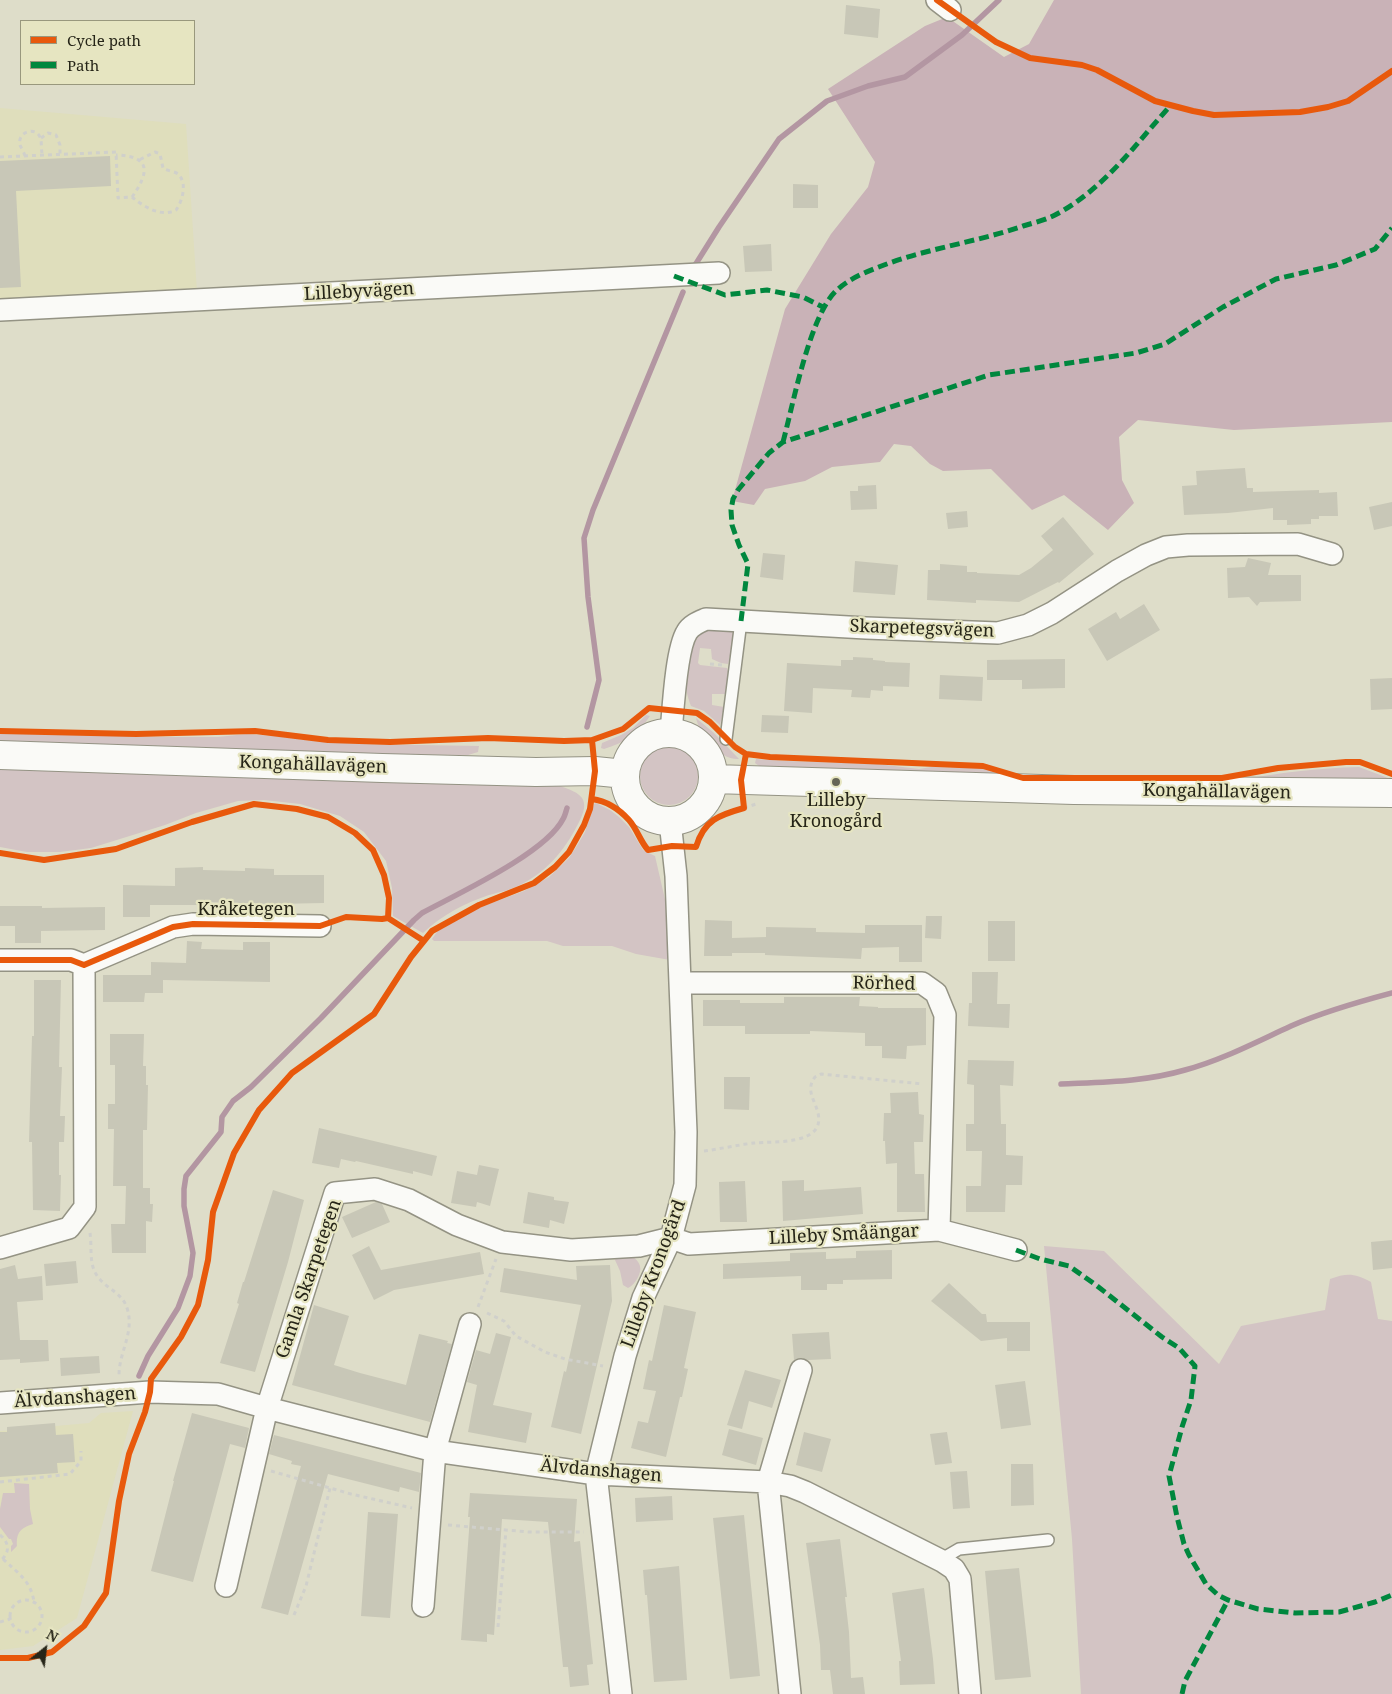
<!DOCTYPE html>
<html>
<head>
<meta charset="utf-8">
<style>
	body { margin:0 }
	#map { position:relative; width:1392px; height:1694px; overflow:hidden; background:#deddc9; font-family:"Noto Serif",serif }
	canvas { display:block }
	.legend { position:absolute; left:20px; top:20px; width:175px; height:65px; box-sizing:border-box; background:#e6e5c1; border:1px solid #99987d; margin:0; padding:6px 9px; list-style:none; font-size:15px; color:#262518 }
	.legend li { display:flex; align-items:center; gap:10px; height:25px }
	.legend b { width:25px; border:1px solid #99987d }
	.north { position:absolute; left:20px; top:1624px; width:50px; height:50px; -webkit-text-stroke:4px #e6e5c1; paint-order:stroke; rotate:29deg; font-size:14px; font-weight:700; line-height:20px; text-align:center; color:#262518 }
	.north::after { content:''; display:block; margin:auto; width:18px; height:22px; background:#262518; clip-path:polygon(50% 0,100% 100%,50% 72%,0 100%) }
</style>
</head>
<body>
<div id="map">
<canvas width="1392" height="1694"></canvas>
<ul class="legend">
<li><b style="height:6px;background:#e8590c"></b>Cycle path</li>
<li><b style="height:6px;background:#00873e"></b>Path</li>
</ul>
<div class="north">N</div>
</div>
<script>
const ctx = document.querySelector('canvas').getContext('2d');
ctx.lineJoin = 'round';
function fillPath(path, color) {
  ctx.fillStyle = color;
  ctx.fill(path, 'evenodd');
}
function trace(path, color, width, dash) {
  ctx.strokeStyle = color;
  ctx.lineWidth = width;
  ctx.lineCap = dash ? 'butt' : 'round';
  ctx.setLineDash(dash || []);
  ctx.stroke(path);
}
function label(font, color, halo, rows, align = 'center') {
  ctx.font = font + ' "Noto Serif",serif';
  ctx.lineWidth = 4.5;
  ctx.setLineDash([]);
  ctx.textBaseline = 'middle';
  ctx.strokeStyle = halo;
  ctx.fillStyle = color;
  for (const [text, x, y, turn = 0] of rows) {
    ctx.save();
    ctx.translate(x, y);
    ctx.rotate((+turn || 0) * Math.PI / 180);
    ctx.textAlign = isNaN(turn) ? turn : align;
    if (halo) ctx.strokeText(text, 0, 0);
    ctx.fillText(text, 0, 0);
    ctx.restore();
  }
}
const built = new Path2D(`
	M 0,108 L 186,124 L 198,307 L 0,321 Z
	M 133,1411 L 77,1618 L 33,1646 L 0,1650 L 0,1431 L 89,1423 L 101,1413 Z`);
const green = new Path2D(`
	M 709,628 L 730,630 L 733,633 L 734,638 L 728,664 L 721,663 L 712,659 L 711,649 L 700,648 L 698,663 L 700,665 L 727,668 L 728,671 L 725,694 L 712,694 L 712,705 L 724,707 L 720,725 L 704,711 L 691,706 C 683,685 680,656 695,637 C 698,633 705,631 709,628 Z
	M 646,715 L 650,716 C 639,733 624,743 604,749 L 601,748 L 602,743 L 621,735 L 633,728 Z
	M 696,718 L 714,733 L 739,759 C 719,760 700,736 696,718 Z
	M 0,733 L 166,737 L 218,737 L 246,734 L 276,736 L 312,741 L 362,744 L 479,746 L 478,752 L 468,755 L 338,754 L 174,746 L 0,744 Z
	M640 776a29 29 0 1 1 58 0a29 29 0 1 1-58 0Z
	M 756,759 L 787,761 L 877,764 L 919,769 L 931,767 L 983,768 L 1007,777 L 799,771 L 759,766 L 755,763 Z
	M 0,766 L 557,785 C 577,792 592,796 580,820 C 567,847 549,870 522,884 C 511,890 500,892 489,895 C 465,903 442,915 423,933 L 393,916 L 392,888 L 386,861 L 364,832 L 340,816 L 300,804 L 264,800 L 238,801 L 196,813 L 165,825 L 91,848 L 60,852 L 27,852 L 0,847 Z
	M 1359,767 L 1388,778 L 1386,783 L 1238,780 C 1279,773 1318,768 1359,767 Z
	M 596,803 L 610,810 L 619,817 L 629,827 L 643,850 L 655,856 L 667,908 L 670,960 L 636,954 L 612,946 L 563,946 L 547,941 L 434,941 L 432,939 L 439,929 L 470,911 L 524,891 L 549,877 L 569,858 L 578,844 L 585,832 L 594,804 Z
	M 1044,1246 L 1104,1251 L 1219,1364 L 1241,1326 L 1325,1310 L 1330,1279 C 1347,1273 1354,1273 1371,1282 L 1378,1319 L 1392,1321 L 1392,1694 L 1081,1694 L 1072,1539 Z
	M 632,1256 C 635,1258 639,1262 640,1266 C 642,1273 635,1285 628,1288 L 623,1285 L 620,1271 L 615,1260 L 616,1258 Z
	M 14,1483 L 29,1484 L 30,1509 L 33,1524 C 21,1528 16,1532 17,1546 L 11,1552 L 11,1546 L 13,1544 L 11,1539 L 9,1539 L 0,1527 L 0,1509 L 3,1493 L 15,1493 Z`);
const forest = new Path2D(`
	M 1054,0 L 1392,0 L 1392,422 L 1234,430 L 1138,420 L 1119,437 L 1122,480 L 1134,503 L 1108,530 L 1064,495 L 1032,510 L 991,469 L 943,471 L 930,464 L 911,446 L 894,444 L 880,462 L 832,467 L 805,481 L 765,489 L 754,505 L 732,501 L 785,309 L 831,234 L 868,187 L 875,162 L 828,89 L 925,26 L 947,17 L 1004,57 L 1029,44 Z`);
const stream = new Path2D(`
	M 692,270 L 719,227 L 779,139 L 827,101 L 868,86 L 905,77 L 962,35 L 999,0
	M 587,727 L 599,680 L 588,597 L 584,538 L 593,510 L 683,292
	M 1061,1084 C 1104,1082 1144,1082 1185,1070 C 1222,1060 1256,1042 1291,1026 C 1323,1012 1358,1002 1392,993
	M 139,1376 L 148,1356 L 178,1308 L 190,1276 L 193,1253 L 184,1206 L 184,1189 L 186,1176 L 221,1132 L 222,1117 L 233,1101 L 251,1087 L 321,1018 L 414,920 L 422,913 C 457,894 546,853 563,819 C 565,816 566,811 567,808`);
const building = new Path2D(`
	M 846,5 L 880,9 L 878,38 L 844,34 Z
	M 110,156 L 111,186 L 16,191 L 21,287 L 0,288 L 0,161 Z
	M 793,184 L 818,185 L 818,208 L 793,208 Z
	M 771,244 L 772,271 L 745,272 L 743,246 Z
	M 1245,468 L 1247,488 L 1253,488 L 1253,492 L 1319,490 L 1319,493 L 1337,492 L 1338,516 L 1319,516 L 1319,519 L 1311,519 L 1311,524 L 1287,525 L 1287,520 L 1273,520 L 1273,508 L 1228,513 L 1184,515 L 1182,486 L 1197,485 L 1196,471 Z
	M 876,485 L 877,509 L 851,510 L 850,491 L 858,491 L 858,486 Z
	M 1392,502 L 1392,526 L 1374,530 L 1369,507 Z
	M 967,511 L 968,527 L 948,529 L 946,513 Z
	M 1063,517 L 1094,554 L 1059,583 L 1058,582 L 1019,602 L 976,600 L 976,603 L 927,600 L 928,570 L 940,570 L 940,564 L 967,566 L 967,572 L 977,572 L 977,573 L 1019,575 L 1031,568 L 1053,550 L 1041,536 Z
	M 763,553 L 785,555 L 783,580 L 760,577 Z
	M 1248,558 L 1271,563 L 1268,575 L 1301,575 L 1301,601 L 1260,602 L 1257,606 L 1249,597 L 1228,598 L 1227,568 L 1245,567 Z
	M 855,561 L 898,565 L 895,595 L 853,592 Z
	M 1144,604 L 1160,630 L 1107,661 L 1088,629 L 1116,612 L 1120,619 Z
	M 853,657 L 873,658 L 873,660 L 885,661 L 885,662 L 910,663 L 909,687 L 883,686 L 883,691 L 871,690 L 870,698 L 851,697 L 852,690 L 813,688 L 812,713 L 784,711 L 787,663 L 841,666 L 841,660 L 853,660 Z
	M 1065,659 L 1065,688 L 1022,689 L 1022,680 L 987,680 L 987,660 Z
	M 940,675 L 983,677 L 982,701 L 939,699 Z
	M 1392,678 L 1392,709 L 1371,710 L 1370,679 Z
	M 762,715 L 789,716 L 788,733 L 761,732 Z
	M 203,867 L 203,870 L 245,871 L 245,868 L 274,869 L 274,875 L 324,875 L 324,903 L 273,904 L 203,902 L 203,905 L 150,905 L 150,917 L 123,917 L 123,885 L 175,886 L 175,868 Z
	M 0,906 L 42,906 L 42,908 L 105,907 L 105,930 L 41,931 L 41,943 L 15,943 L 15,926 L 0,926 Z
	M 926,916 L 942,916 L 941,939 L 925,938 Z
	M 705,920 L 732,921 L 732,938 L 766,937 L 766,927 L 816,928 L 816,932 L 865,933 L 865,925 L 922,925 L 922,962 L 899,962 L 899,947 L 862,948 L 861,959 L 765,955 L 765,953 L 732,953 L 732,956 L 704,956 Z
	M 988,921 L 1015,921 L 1015,961 L 988,961 Z
	M 187,941 L 202,942 L 201,949 L 243,950 L 243,942 L 270,942 L 270,982 L 163,980 L 163,993 L 145,993 L 144,1002 L 103,1002 L 103,975 L 151,975 L 151,962 L 186,963 Z
	M 972,972 L 998,972 L 997,1004 L 1010,1004 L 1009,1028 L 968,1026 L 969,1003 L 972,1003 Z
	M 34,980 L 61,980 L 59,1067 L 62,1067 L 60,1116 L 65,1116 L 64,1142 L 59,1142 L 59,1175 L 61,1175 L 60,1211 L 33,1210 L 32,1142 L 29,1142 L 32,1036 L 34,1036 Z
	M 784,997 L 860,997 L 859,1006 L 878,1007 L 878,1008 L 926,1008 L 926,1045 L 907,1046 L 906,1059 L 882,1058 L 882,1046 L 865,1046 L 865,1033 L 810,1031 L 810,1034 L 745,1034 L 745,1026 L 703,1026 L 703,1000 L 740,1000 L 740,1003 L 784,1003 Z
	M 110,1034 L 144,1034 L 143,1066 L 146,1066 L 146,1085 L 148,1085 L 147,1130 L 143,1130 L 143,1188 L 150,1188 L 150,1204 L 153,1204 L 152,1222 L 146,1221 L 146,1253 L 112,1253 L 111,1224 L 125,1224 L 126,1186 L 113,1186 L 114,1129 L 108,1129 L 108,1104 L 115,1104 L 115,1065 L 110,1065 Z
	M 968,1060 L 1014,1061 L 1013,1086 L 1000,1085 L 1001,1124 L 1006,1124 L 1006,1155 L 1023,1156 L 1022,1185 L 1006,1185 L 1005,1212 L 966,1212 L 966,1186 L 981,1186 L 982,1151 L 966,1151 L 966,1124 L 974,1124 L 974,1085 L 967,1084 Z
	M 724,1077 L 750,1077 L 749,1110 L 724,1109 Z
	M 918,1092 L 919,1114 L 924,1115 L 923,1142 L 914,1142 L 915,1174 L 924,1174 L 925,1212 L 897,1212 L 897,1163 L 886,1164 L 885,1141 L 883,1141 L 884,1113 L 891,1113 L 890,1093 Z
	M 319,1128 L 437,1156 L 432,1176 L 413,1171 L 413,1174 L 356,1161 L 355,1162 L 341,1159 L 339,1168 L 312,1163 Z
	M 479,1165 L 499,1169 L 490,1206 L 477,1202 L 476,1207 L 451,1203 L 457,1171 L 477,1175 Z
	M 804,1180 L 804,1191 L 861,1187 L 863,1214 L 783,1221 L 782,1181 Z
	M 745,1181 L 747,1222 L 720,1222 L 719,1182 Z
	M 273,1190 L 304,1200 L 288,1262 L 255,1372 L 220,1363 L 239,1304 L 237,1303 L 243,1282 L 244,1282 Z
	M 528,1192 L 554,1197 L 554,1200 L 569,1202 L 564,1224 L 550,1220 L 549,1228 L 523,1223 Z
	M 376,1202 L 382,1204 L 390,1222 L 352,1238 L 342,1217 Z
	M 1392,1240 L 1392,1268 L 1373,1270 L 1371,1242 Z
	M 369,1246 L 381,1270 L 480,1252 L 484,1274 L 394,1290 L 374,1300 L 352,1255 Z
	M 892,1250 L 892,1279 L 843,1280 L 843,1284 L 827,1284 L 827,1290 L 801,1290 L 801,1276 L 723,1279 L 723,1264 L 790,1261 L 790,1253 L 826,1252 L 826,1259 L 856,1258 L 856,1251 Z
	M 76,1261 L 78,1283 L 46,1286 L 44,1264 Z
	M 15,1265 L 18,1279 L 42,1276 L 43,1300 L 17,1302 L 20,1340 L 48,1340 L 49,1361 L 20,1363 L 20,1359 L 0,1360 L 0,1269 Z
	M 610,1265 L 612,1301 L 581,1434 L 551,1427 L 564,1371 L 566,1372 L 581,1305 L 500,1292 L 504,1268 L 577,1280 L 576,1266 Z
	M 949,1283 L 982,1314 L 986,1314 L 987,1322 L 1030,1322 L 1030,1351 L 1007,1351 L 1007,1338 L 981,1341 L 931,1301 Z
	M 314,1305 L 349,1316 L 334,1365 L 360,1373 L 406,1385 L 419,1334 L 448,1341 L 447,1343 L 452,1344 L 430,1422 L 292,1385 Z
	M 664,1305 L 696,1312 L 684,1368 L 688,1369 L 682,1397 L 680,1397 L 666,1457 L 631,1448 L 638,1421 L 648,1423 L 656,1391 L 643,1389 L 649,1360 L 652,1361 Z
	M 829,1332 L 831,1359 L 808,1360 L 799,1358 L 794,1360 L 792,1334 Z
	M 496,1333 L 511,1337 L 493,1405 L 532,1413 L 526,1443 L 468,1432 L 477,1385 L 467,1382 L 476,1350 L 490,1354 Z
	M 99,1356 L 100,1373 L 61,1376 L 60,1358 Z
	M 745,1370 L 781,1380 L 772,1408 L 749,1401 L 742,1429 L 727,1425 Z
	M 1025,1381 L 1031,1425 L 1001,1429 L 995,1385 Z
	M 192,1413 L 249,1428 L 245,1448 L 230,1444 L 193,1582 L 151,1571 L 174,1481 L 173,1481 Z
	M 55,1423 L 56,1435 L 73,1434 L 75,1462 L 57,1463 L 58,1473 L 0,1477 L 0,1432 L 7,1432 L 7,1427 Z
	M 729,1429 L 763,1438 L 756,1465 L 722,1455 Z
	M 804,1432 L 831,1439 L 822,1472 L 796,1465 Z
	M 947,1432 L 952,1463 L 935,1465 L 930,1434 Z
	M 274,1435 L 421,1473 L 419,1492 L 400,1487 L 399,1492 L 328,1474 L 288,1615 L 261,1608 L 301,1466 L 291,1464 L 292,1461 L 269,1454 Z
	M 1011,1464 L 1033,1464 L 1034,1505 L 1011,1506 Z
	M 967,1471 L 970,1508 L 953,1509 L 950,1472 Z
	M 470,1493 L 577,1499 L 574,1542 L 580,1541 L 593,1664 L 587,1665 L 589,1685 L 570,1687 L 568,1667 L 563,1667 L 548,1522 L 502,1519 L 494,1635 L 487,1634 L 487,1642 L 461,1640 L 470,1517 L 468,1517 Z
	M 672,1496 L 673,1520 L 636,1522 L 635,1498 Z
	M 368,1512 L 398,1514 L 390,1618 L 361,1616 Z
	M 744,1515 L 760,1676 L 730,1679 L 713,1518 Z
	M 840,1539 L 847,1597 L 845,1597 L 849,1632 L 851,1678 L 863,1677 L 865,1694 L 833,1694 L 830,1670 L 821,1670 L 820,1645 L 806,1543 Z
	M 679,1566 L 687,1680 L 654,1682 L 647,1595 L 645,1595 L 643,1570 Z
	M 1019,1568 L 1031,1677 L 995,1680 L 985,1571 Z
	M 924,1588 L 933,1659 L 935,1684 L 900,1685 L 899,1661 L 901,1661 L 892,1593 Z`);
const path = new Path2D(`
	M 41,138 L 48,133 L 56,135 L 60,145 L 60,154
	M 25,156 C 24,152 21,148 20,145 C 17,132 35,126 40,137 C 42,142 41,148 42,153
	M 0,157 L 116,152 L 118,198 L 132,197 C 149,173 152,156 116,155
	M 132,197 C 143,206 161,218 176,210 C 182,202 188,183 178,174 C 174,171 167,171 163,168 L 160,154 L 155,152 L 139,160
	M 710,664 L 722,665
	M 744,808 L 756,804
	M 704,1151 C 720,1149 737,1145 754,1143 C 772,1141 826,1146 818,1113 C 815,1100 805,1090 815,1077 L 821,1074 L 923,1084
	M 90,1233 C 92,1246 89,1263 96,1274 C 104,1288 122,1292 127,1308 C 135,1332 119,1352 119,1375
	M 478,1307 L 496,1259
	M 487,1313 L 504,1321 L 516,1336 L 545,1352 L 565,1359 L 603,1366
	M 271,1471 L 351,1494 L 412,1508
	M 0,1482 L 70,1474 L 81,1461 L 81,1451
	M 448,1525 L 529,1532 L 584,1532
	M 0,1535 C 10,1543 10,1553 0,1561
	M 3,1559 C 18,1573 31,1581 34,1602
	M10 1616a16 16 0 1 1 32 0a16 16 0 1 1-32 0Z
	M 294,1615 L 306,1586 L 330,1488
	M 0,1622 L 10,1619
	M 498,1627 L 506,1530`);
const lane = new Path2D(`
	M 726,739 L 741,621
	M 942,1561 L 947,1556 L 959,1549 L 1048,1540`);
const street = new Path2D(`
	M 937,0 L 950,10
	M 0,310 L 719,273
	M 671,733 C 673,711 676,649 687,632 C 691,625 699,622 706,619 L 866,628 L 998,633 L 1028,625 L 1052,613 L 1117,571 L 1146,555 L 1166,547 L 1188,545 L 1298,544 L 1332,554
	M 0,960 L 71,960 L 84,965 L 173,927 L 193,924 L 320,926
	M 680,983 L 922,983 L 936,993 L 945,1015 L 939,1230
	M 0,1248 L 69,1228 L 85,1207 L 84,965
	M 0,1403 L 150,1392 L 218,1394 L 267,1408 L 435,1451 L 596,1474 L 768,1482 L 790,1486 L 805,1492 L 942,1561 L 954,1569 L 960,1579 L 970,1694
	M 226,1586 L 267,1408 L 335,1193 L 375,1189 L 409,1200 L 457,1225 L 502,1242 L 571,1250 L 639,1246 L 671,1238 L 689,1244 L 939,1230 L 1016,1250
	M 423,1606 L 435,1451 L 470,1324
	M 621,1694 L 596,1474 L 625,1356 L 643,1298 L 671,1238 L 685,1185 L 686,1132 L 680,983 L 676,876 L 670,821
	M 790,1694 L 768,1482 L 801,1370`);
const secondary = new Path2D(`
	M625 777a44 44 0 1 1 88 0a44 44 0 1 1-88 0Z
	M 0,755 L 382,768 L 536,772 L 595,771 L 625,774
	M 713,779 L 1074,790 L 1392,793`);
const quiet = new Path2D(`
	M 674,276 L 725,295 L 767,290 L 803,297 L 823,307
	M 783,442 C 793,405 810,314 837,290 C 850,278 868,271 884,265 C 929,248 977,242 1023,226 C 1033,223 1045,220 1055,215 C 1103,190 1135,145 1170,106
	M 741,621 L 748,564 L 739,545 L 732,525 L 731,510 L 733,499 L 738,490 L 769,453 L 783,442 L 989,375 L 1136,353 L 1165,344 L 1223,307 L 1276,279 L 1336,265 L 1375,249 L 1392,228
	M 1016,1250 L 1040,1259 L 1069,1266 L 1096,1285 L 1162,1337 L 1179,1348 L 1195,1366 L 1191,1400 L 1182,1427 L 1169,1476 L 1177,1517 L 1184,1544 L 1189,1555 L 1206,1584 L 1218,1595 L 1228,1600 L 1258,1609 L 1295,1613 L 1339,1612 L 1375,1602 L 1392,1595
	M 1182,1694 L 1185,1681 L 1228,1600`);
const cycleway = new Path2D(`
	M 937,0 L 996,42 L 1030,58 L 1082,65 L 1097,70 L 1155,101 L 1193,111 L 1214,115 L 1300,112 L 1328,107 L 1348,101 L 1392,71
	M 0,731 L 136,734 L 255,731 L 328,740 L 390,742 L 488,738 L 564,741 L 592,740 L 623,729 L 649,708 L 697,713 L 710,722 L 735,747 L 746,754 L 770,757 L 983,766 L 1023,778 L 1222,778 L 1278,768 L 1346,762 L 1360,762 L 1392,774
	M 592,799 C 606,801 619,809 629,820 C 637,829 640,841 648,850 L 672,846 L 696,847 C 704,820 719,815 744,808 L 741,780 L 746,754
	M 0,853 L 44,860 L 116,849 L 192,822 L 254,804 L 297,809 L 328,817 L 355,833 L 373,850 L 384,875 L 389,898 L 388,918
	M 0,960 L 71,960 L 84,965 L 173,927 L 193,924 L 320,926 L 346,917 L 382,919 L 388,918 L 424,941
	M 0,1658 L 28,1658 L 52,1652 L 84,1626 L 106,1593 L 119,1501 L 129,1454 L 145,1412 L 150,1392 L 151,1379 L 181,1337 L 198,1305 L 208,1260 L 213,1212 L 234,1153 L 259,1110 L 292,1073 L 374,1014 L 411,957 L 432,931 L 479,905 L 534,883 L 555,867 L 569,852 L 584,825 L 590,809 L 595,771 L 592,740`);
const markers = [
	[836,782,5,"#666556"]
];
const streetNames = [
	["Lillebyvägen",359,292,-3],
	["Skarpetegsvägen",922,629,2],
	["Kongahällavägen",313,765,2],
	["Kongahällavägen",1217,792,1],
	["Kråketegen",246,910],
	["Rörhed",884,984,1],
	["Lilleby Småängar",844,1235,-3],
	["Lilleby Kronogård",654,1274,-70],
	["Gamla Skarpetegen",309,1279,-71],
	["Älvdanshagen",75,1398,-4],
	["Älvdanshagen",601,1471,5]
];
const poiNames = [
	["Lilleby",836,801],
	["Kronogård",836,822]
];
fillPath(built, '#dfdebc');
fillPath(green, '#d3c4c4');
fillPath(forest, '#c9b2b7');
trace(stream, '#b396a2', 5.5);
fillPath(building, '#c8c7b7');
trace(lane, '#949384', 14);
trace(street, '#949384', 24);
trace(secondary, '#949384', 30);
trace(path, '#d0d0cb', 3, [4, 4]);
trace(lane, '#fafaf7', 11);
trace(street, '#fafaf7', 21);
trace(secondary, '#fafaf7', 28);
trace(quiet, '#00873e', 5, [10, 5]);
trace(cycleway, '#e8590c', 6);
for (const [x, y, r, color] of markers) {
  const dot = new Path2D();
  dot.arc(x, y, r, 0, 2 * Math.PI);
  ctx.fillStyle = color;
  ctx.fill(dot);
  trace(dot, '#e6e5c1', 2);
}
label('18px', '#262518', '#e6e5c1', streetNames);
label('18px', '#262518', '#e6e5c1', poiNames);
</script>
</body>
</html>
